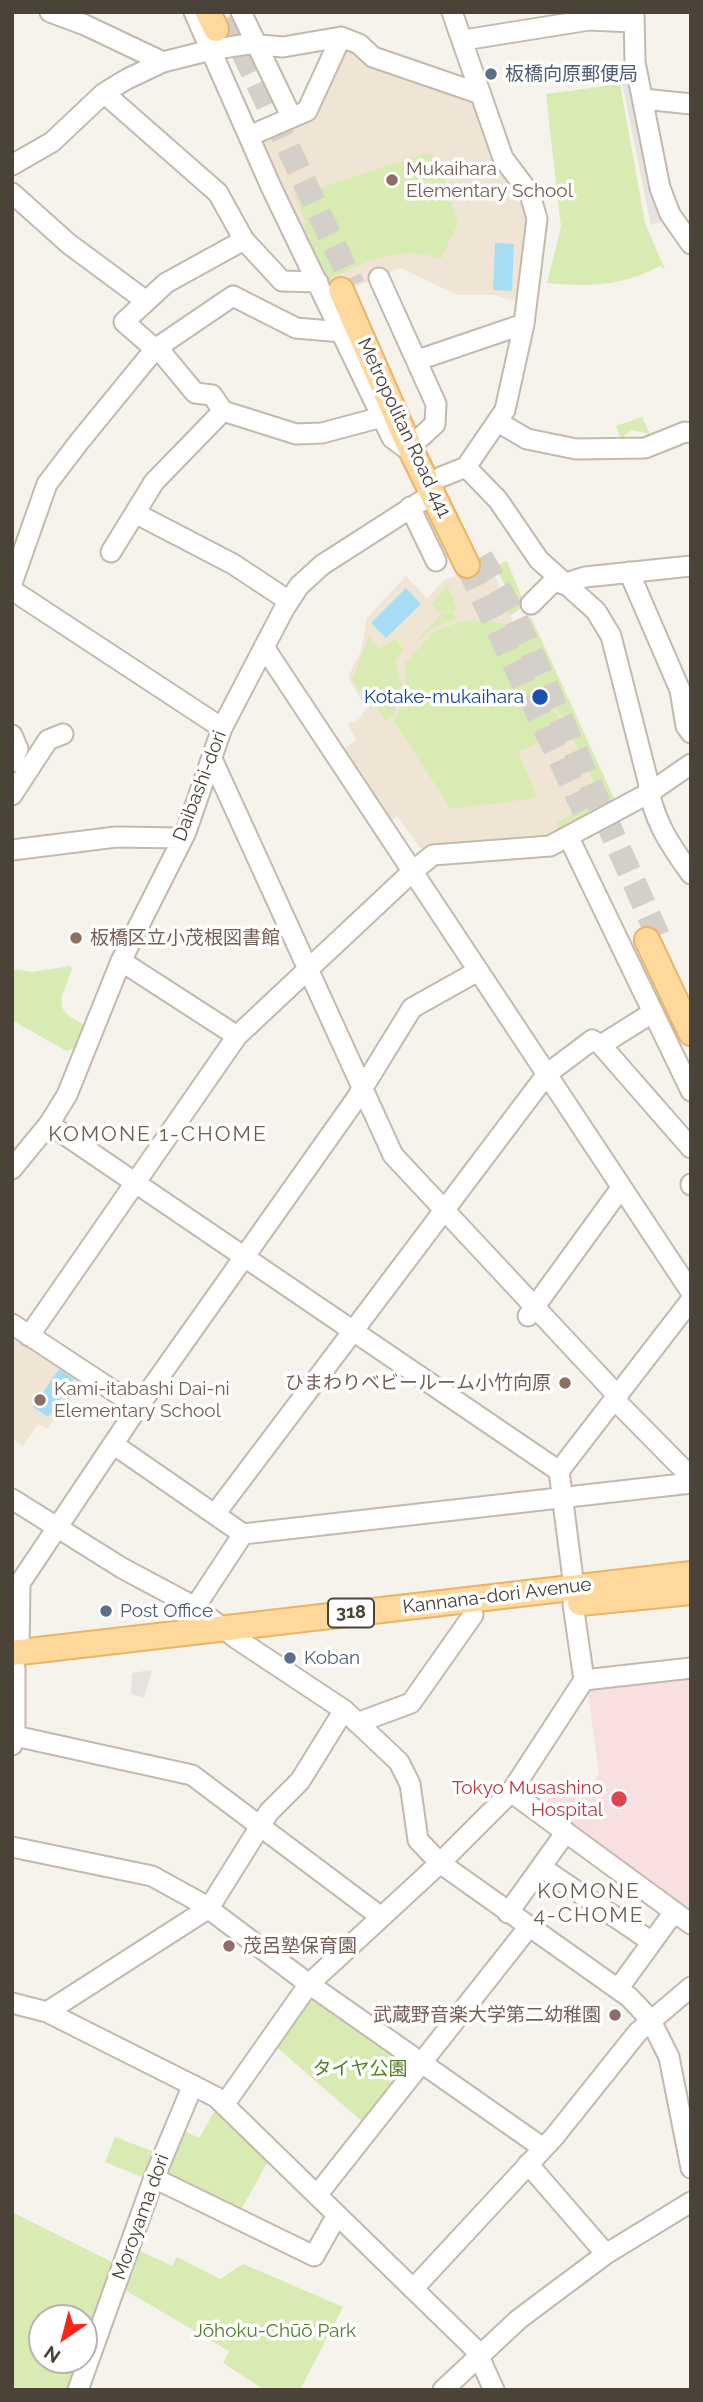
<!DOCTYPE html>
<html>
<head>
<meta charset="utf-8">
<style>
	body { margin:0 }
	#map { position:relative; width:703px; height:2402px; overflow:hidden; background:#f6f2ec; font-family:Raleway,sans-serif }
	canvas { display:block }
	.frame { position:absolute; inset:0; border:14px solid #4b4238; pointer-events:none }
	.north { position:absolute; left:28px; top:2304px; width:70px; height:70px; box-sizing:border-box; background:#fff; border:2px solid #b7b3af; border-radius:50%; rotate:215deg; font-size:19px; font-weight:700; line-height:28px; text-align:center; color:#4b4238 }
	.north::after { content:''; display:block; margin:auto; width:24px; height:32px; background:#ff231a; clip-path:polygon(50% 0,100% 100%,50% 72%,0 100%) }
</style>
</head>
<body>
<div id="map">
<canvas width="703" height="2402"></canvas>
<div class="frame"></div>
<div class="north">N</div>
</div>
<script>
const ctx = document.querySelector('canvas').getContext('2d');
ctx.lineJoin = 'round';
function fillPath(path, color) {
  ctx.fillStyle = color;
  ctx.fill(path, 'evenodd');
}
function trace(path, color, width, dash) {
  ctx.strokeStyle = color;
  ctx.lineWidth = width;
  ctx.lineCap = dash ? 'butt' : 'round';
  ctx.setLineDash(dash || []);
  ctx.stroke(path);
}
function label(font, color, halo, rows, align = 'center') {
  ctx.font = font + ' Raleway,"Noto Sans JP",sans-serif';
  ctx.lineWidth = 7;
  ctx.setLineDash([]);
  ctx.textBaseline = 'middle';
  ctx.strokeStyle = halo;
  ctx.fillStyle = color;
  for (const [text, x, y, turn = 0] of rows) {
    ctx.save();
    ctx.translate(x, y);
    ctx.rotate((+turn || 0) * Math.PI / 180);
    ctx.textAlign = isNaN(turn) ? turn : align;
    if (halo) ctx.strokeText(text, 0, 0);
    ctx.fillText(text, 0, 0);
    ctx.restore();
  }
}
const education = new Path2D(`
	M 346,47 L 478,99 L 501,174 L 516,186 L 530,218 L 522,302 L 494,295 L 457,295 L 401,268 L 330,297 L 259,139 L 308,116 Z
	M 490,562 L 510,616 L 515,625 L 518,623 L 606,810 L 548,842 L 424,853 L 397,816 L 388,823 L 344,749 L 356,740 L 348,724 L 359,719 L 366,708 L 348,677 L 361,651 L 367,618 L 406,576 L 427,599 L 443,581 Z
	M 12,1329 L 85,1378 L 47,1429 L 38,1424 L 23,1446 L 12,1438 Z`);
const medical = new Path2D(`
	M 691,1673 L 691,1915 L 543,1806 L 565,1775 L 587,1790 L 599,1774 L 587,1685 Z`);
const green = new Path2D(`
	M 620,84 L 645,223 L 665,270 L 660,266 C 623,286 588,287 547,283 L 561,227 L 546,94 Z
	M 427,153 L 438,159 L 458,223 L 441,259 C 400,244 364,262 328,280 L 303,225 L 307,223 L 294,196 Z
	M 642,417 L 650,434 L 631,430 L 621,439 L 616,426 Z
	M 507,561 L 525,605 L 510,616 L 504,603 L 511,598 L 495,566 Z
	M 447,585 L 458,610 L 438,612 L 432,604 Z
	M 443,612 L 453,612 L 456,619 L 432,628 L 405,653 Z
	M 531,617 L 618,807 L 560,835 L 556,823 L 601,798 L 562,717 L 544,690 L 564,731 L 518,752 L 537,796 L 529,799 L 451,809 L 394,722 C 405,704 409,685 404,664 L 435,631 L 460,622 L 494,622 L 515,625 Z
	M 369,637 L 380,649 L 395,638 L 404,650 L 395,661 L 403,688 L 396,700 L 395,714 L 386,721 C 377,704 363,694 352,680 Z
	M 70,966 L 72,969 C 61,999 51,1011 86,1025 L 79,1047 L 66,1051 L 12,1020 L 12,969 L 33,972 Z
	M 308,1995 L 408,2059 L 409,2068 L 365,2124 L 273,2044 Z
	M 217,2107 L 270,2158 L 239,2213 L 164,2172 L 182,2130 L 199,2138 Z
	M 115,2137 L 157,2153 L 147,2179 L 105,2162 Z
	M 12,2212 L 116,2264 L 84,2352 L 84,2318 L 42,2318 L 42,2360 L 81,2360 L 71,2390 L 12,2390 Z
	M 136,2249 L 172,2266 L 177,2257 L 220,2279 L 243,2264 L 343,2307 L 300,2390 L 265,2390 L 223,2363 L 229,2351 L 123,2289 Z`);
const parking = new Path2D(`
	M 633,76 L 663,221 L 651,225 L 621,77 Z
	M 152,1670 L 144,1698 L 131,1694 L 132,1673 Z`);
const water = new Path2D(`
	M 495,243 L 514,244 L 512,291 L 493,290 Z
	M 406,588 L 421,604 L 386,638 L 371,623 Z
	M 59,1369 L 74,1379 L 48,1417 L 33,1407 Z`);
const majorTunnel = new Path2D(`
	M 227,18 L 353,285
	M 481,557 L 516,618 L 658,936
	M 467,565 L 584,810`);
const minor = new Path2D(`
	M 50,12 L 85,25 L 163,62 L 211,50 L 248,44 L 283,47 L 341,37 L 359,44 L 373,57 L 481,94
	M 194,12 L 272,189 L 392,438 L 411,452
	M 241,12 L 291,116
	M 634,12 L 635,62 L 660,188 L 670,214 L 691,244
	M 464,40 L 589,20 L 633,22
	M 104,93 L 218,193 L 244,240
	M 644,99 L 691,104
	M 249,136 L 307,111 L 341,37
	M 12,165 L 52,142 L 104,93 L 127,79 L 163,62
	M 12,193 L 69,244 L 146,301
	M 379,278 L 436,404 L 435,424 L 421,437
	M 157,347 L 195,393 L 212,395 L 223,411
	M 155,349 L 124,322 L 166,283 L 244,240 L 282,281 L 318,282
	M 418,360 L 524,324
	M 498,422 L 527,439 L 576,449 L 645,448 L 685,432 L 691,433
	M 466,467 L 498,500 L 539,560 L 596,611 L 611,636 L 648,781 C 651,817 670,845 691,874
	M 441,477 L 466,467 L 505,410 L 524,324 L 537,219 L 530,194 L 503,158 L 452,12
	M 410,507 L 436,561
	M 135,513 L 233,564 L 289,601
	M 111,552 L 154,482 L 223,411 L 296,434 L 322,433 L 382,417
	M 629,572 L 680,690 L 686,726 L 691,733
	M 12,583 L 47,484 L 79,442 L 155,349 L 233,296 L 296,328 L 342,332
	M 563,584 L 585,577 L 691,566
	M 12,590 L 222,728
	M 531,604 L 557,578
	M 264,647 L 691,1292
	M 12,735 L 18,749 L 12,762
	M 212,759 L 393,1155 L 617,1395
	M 12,795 L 48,740 L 63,734
	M 569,838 L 691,1091
	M 12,850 L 116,837 L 182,838
	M 121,961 L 237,1036
	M 601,1045 L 652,1013
	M 49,1124 L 559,1471
	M 12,1169 L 49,1124 L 67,1095 L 121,961 L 186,832 L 222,728 L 284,609 L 299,586 L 322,565 L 434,493
	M 691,1184 L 691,1185
	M 528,1316 L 621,1188
	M 12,1324 L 138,1407 L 20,1583 L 19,1652
	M 29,1336 L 237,1036 L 413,871 L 433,855 L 550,846 L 649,793 L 691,764
	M 614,1399 L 691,1477
	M 138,1407 L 356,1099 L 412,1008 L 478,971
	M 113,1444 L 243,1534
	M 12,1499 L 122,1568 L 195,1607 L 237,1639 L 344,1710 L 399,1762 L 410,1784 L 418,1840 L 440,1863 L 629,1997 L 650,2019 L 669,2057 L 691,2168
	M 215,1514 L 547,1074 L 592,1040 L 601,1045 L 691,1148
	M 574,1587 L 559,1471 L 691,1300
	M 195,1607 L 243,1534 L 691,1483
	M 584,1680 L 691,1668
	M 357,1723 L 411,1703 L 473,1615
	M 15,1736 L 192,1775 L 381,1917
	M 12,1745 L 15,1736 L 15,1668
	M 511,1792 L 691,1924
	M 12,1847 L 152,1876 L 201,1903 L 309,1984 L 543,2148
	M 541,1867 L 652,1942
	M 508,1913 L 566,1832
	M 618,1989 L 674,1912
	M 12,2003 L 47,2012 L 216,2097 L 476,2350 L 494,2390
	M 47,2012 L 209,1908 L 269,1812 L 300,1781 L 344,1710
	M 224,2105 L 309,1984 L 440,1863 L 511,1792 L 584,1680 L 573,1604
	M 528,2164 L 606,2254
	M 154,2178 L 314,2256 L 337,2215
	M 317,2195 L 528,1928
	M 413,2289 L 554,2137 L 638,2032 L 691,1987
	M 78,2390 L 154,2178 L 193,2085
	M 443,2390 L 519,2319 L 606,2254 L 691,2202`);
const major = new Path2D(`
	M 208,12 L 216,29
	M 341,290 L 412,452 L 467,565
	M 647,940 L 691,1033
	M 580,1603 L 691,1592
	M 12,1653 L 691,1574`);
const markers = [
	[491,74,7,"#5c6f8a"],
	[392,180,7,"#8d6e63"],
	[540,697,9,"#1a4fb4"],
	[76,938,7,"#8d6e63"],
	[565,1383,7,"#8d6e63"],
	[40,1400,7,"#8d6e63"],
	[106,1611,7,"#5c6f8a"],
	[290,1658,7,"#5c6f8a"],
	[619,1799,9,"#e0444e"],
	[229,1946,7,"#8d6e63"],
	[615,2015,7,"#8d6e63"]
];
const shields = [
	[351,1613,46]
];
const shieldNames = [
	["318",351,1613]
];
const serviceNames = [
	["板橋向原郵便局",505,74],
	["Post Office",120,1611],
	["Koban",304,1658]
];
const educationNames = [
	["Mukaihara",406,169],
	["Elementary School",406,191],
	["板橋区立小茂根図書館",90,938],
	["ひまわりベビールーム小竹向原",551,1383,"right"],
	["Kami-itabashi Dai-ni",54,1389],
	["Elementary School",54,1411],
	["茂呂塾保育園",243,1946],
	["武蔵野音楽大学第二幼稚園",601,2015,"right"]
];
const streetNames = [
	["Metropolitan Road 441",404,428,65],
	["Daibashi-dori",200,786,-69],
	["Kannana-dori Avenue",497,1596,-7],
	["Moroyama dori",141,2217,-70]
];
const transitNames = [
	["Kotake-mukaihara",524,697]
];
const healthNames = [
	["Tokyo Musashino",603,1788],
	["Hospital",603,1810]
];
const parkNames = [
	["タイヤ公園",360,2069],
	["Jōhoku-Chūō Park",275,2331]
];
const neighbourhoodNames = [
	["KOMONE 1-CHOME",158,1135],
	["KOMONE",589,1892],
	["4-CHOME",589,1916]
];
fillPath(education, '#f0e5d5');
fillPath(medical, '#f7e0df');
fillPath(green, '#d8ebb3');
fillPath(parking, '#e5e2e0');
fillPath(water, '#a7ddf4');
trace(majorTunnel, '#d4cfc8', 24, [24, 12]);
trace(minor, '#c3b9ad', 23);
trace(major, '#eab466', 28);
trace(minor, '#fff', 19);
trace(major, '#ffd89c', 24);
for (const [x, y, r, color] of markers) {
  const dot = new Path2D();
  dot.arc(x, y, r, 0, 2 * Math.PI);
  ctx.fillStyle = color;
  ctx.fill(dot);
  trace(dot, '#fff', 2.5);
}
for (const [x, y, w] of shields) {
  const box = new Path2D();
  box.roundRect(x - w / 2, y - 14.5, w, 29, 5);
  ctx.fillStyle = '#fff';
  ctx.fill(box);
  trace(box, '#4b4238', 2);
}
label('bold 18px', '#4b4238', null, shieldNames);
label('19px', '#4e5e75', '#fff', serviceNames, 'left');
label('19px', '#785e54', '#fff', educationNames, 'left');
label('19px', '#4b4238', '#fff', streetNames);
label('19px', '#164399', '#fff', transitNames, 'right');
label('19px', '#be3a42', '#fff', healthNames, 'right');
label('19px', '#538128', '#fff', parkNames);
ctx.letterSpacing = '2px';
label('21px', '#6f5f4f', '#fff', neighbourhoodNames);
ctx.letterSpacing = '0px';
</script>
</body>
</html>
